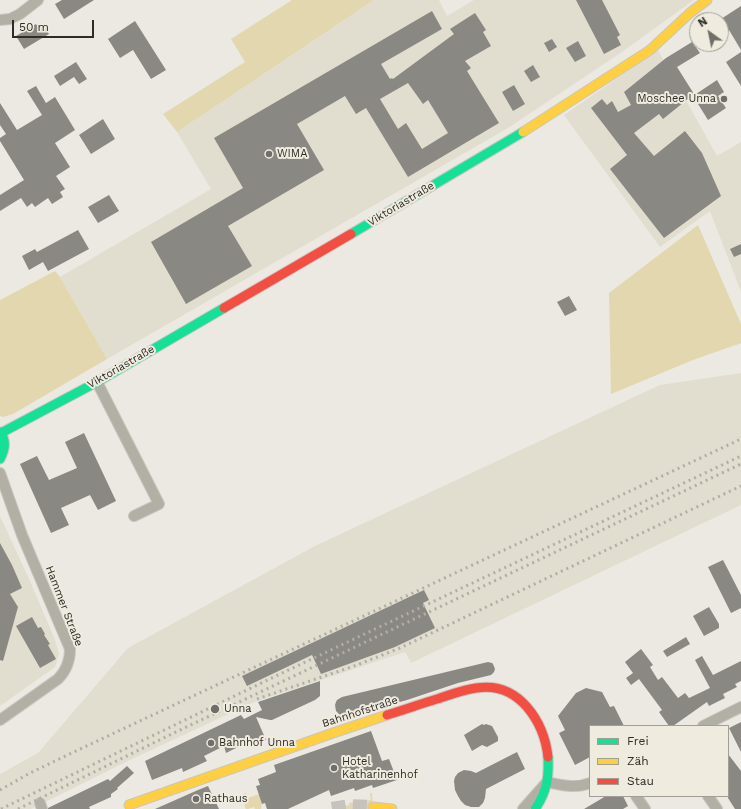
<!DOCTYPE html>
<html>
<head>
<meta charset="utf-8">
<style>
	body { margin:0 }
	#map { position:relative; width:741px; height:809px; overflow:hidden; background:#ece9e2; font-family:"Work Sans",sans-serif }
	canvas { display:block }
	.legend { position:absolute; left:589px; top:725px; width:140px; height:72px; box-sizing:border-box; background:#efebdf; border:1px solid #a19f95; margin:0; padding:5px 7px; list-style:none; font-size:12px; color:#2d2c27 }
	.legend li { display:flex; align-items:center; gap:8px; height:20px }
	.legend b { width:20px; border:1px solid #a19f95 }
	.north { position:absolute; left:689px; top:12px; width:40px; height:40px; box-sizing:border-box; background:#efebdf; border:1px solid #a19f95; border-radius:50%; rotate:327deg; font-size:11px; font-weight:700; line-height:16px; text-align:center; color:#2d2c27 }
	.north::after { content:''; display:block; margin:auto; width:14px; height:18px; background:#706e68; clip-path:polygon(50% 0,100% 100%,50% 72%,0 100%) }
	.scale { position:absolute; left:12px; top:20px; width:82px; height:18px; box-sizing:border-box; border:2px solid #2d2c27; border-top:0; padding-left:5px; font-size:12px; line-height:14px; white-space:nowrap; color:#2d2c27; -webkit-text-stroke:3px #efebdf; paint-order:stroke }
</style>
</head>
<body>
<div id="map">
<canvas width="741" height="809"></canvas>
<ul class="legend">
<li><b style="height:5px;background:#16e098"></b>Frei</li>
<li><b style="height:5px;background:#ffcf43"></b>Zäh</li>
<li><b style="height:5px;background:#f24e42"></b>Stau</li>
</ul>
<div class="north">N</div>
<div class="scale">50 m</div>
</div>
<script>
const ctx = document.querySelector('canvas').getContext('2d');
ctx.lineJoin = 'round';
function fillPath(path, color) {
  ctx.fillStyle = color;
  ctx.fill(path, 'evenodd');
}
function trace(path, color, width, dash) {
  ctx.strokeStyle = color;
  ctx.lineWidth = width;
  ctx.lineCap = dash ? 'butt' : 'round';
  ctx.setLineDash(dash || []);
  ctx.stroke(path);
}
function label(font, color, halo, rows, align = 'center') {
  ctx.font = font + ' "Work Sans",sans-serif';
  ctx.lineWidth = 4;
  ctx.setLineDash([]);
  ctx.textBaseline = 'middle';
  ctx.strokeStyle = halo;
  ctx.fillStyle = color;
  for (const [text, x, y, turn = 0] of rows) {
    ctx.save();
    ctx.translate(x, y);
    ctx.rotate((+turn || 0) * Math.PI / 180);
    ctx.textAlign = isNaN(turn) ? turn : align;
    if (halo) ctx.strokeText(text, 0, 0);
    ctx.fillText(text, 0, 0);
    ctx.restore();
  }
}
const built = new Path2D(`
	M 374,0 L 439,0 L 447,16 L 474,0 L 694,0 L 622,52 L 508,128 L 107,359 L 60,277 L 211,189 L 177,132 Z
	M 658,50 L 717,156 L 741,142 L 741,292 L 710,211 L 660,247 L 564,115 Z
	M 741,373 L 741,505 L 411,663 L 405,652 L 252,703 L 132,759 L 31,809 L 0,809 L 0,774 L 38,753 L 128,648 L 315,546 L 660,385 Z
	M 0,516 L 30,581 L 55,640 L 59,654 L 55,667 L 0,706 Z`);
const green = new Path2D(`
	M 292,0 L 374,0 L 177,132 L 163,114 L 245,62 L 231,39 Z
	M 698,225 L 741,324 L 741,343 L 693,360 L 611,394 L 609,293 Z
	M 55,271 L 60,277 L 107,359 L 13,414 L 3,417 L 0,416 L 0,300 Z
	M 246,793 L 248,798 L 259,794 L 262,804 L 261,809 L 255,809 L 254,807 L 248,809 L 246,809 L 245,807 L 243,794 Z
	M 370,793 L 372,793 L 373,809 L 342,809 L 341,806 L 349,805 L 349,803 L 371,800 Z`);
const building = new Path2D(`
	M 62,0 L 94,0 L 64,19 L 55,4 Z
	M 576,0 L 602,0 L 620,35 L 617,37 L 621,45 L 604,54 Z
	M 741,6 L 741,50 L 729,30 L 721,35 L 721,19 Z
	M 432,11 L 442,29 L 381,64 L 390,79 L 392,78 L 393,79 L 454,34 L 450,29 L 475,13 L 486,30 L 483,32 L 491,46 L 465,61 L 471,68 L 467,71 L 499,123 L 408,177 L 366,108 L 356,114 L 345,96 L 297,124 L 324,170 L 228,226 L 252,266 L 186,304 L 151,242 L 243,188 L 214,138 ZM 408,83 L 423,104 L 428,100 L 448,133 L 422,149 L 406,123 L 398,129 L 380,99 Z
	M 135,21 L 166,70 L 151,79 L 133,50 L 120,58 L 108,39 Z
	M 36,24 L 38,27 L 43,24 L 49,34 L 24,49 L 16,36 Z
	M 552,39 L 557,47 L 549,52 L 544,43 Z
	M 578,41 L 586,56 L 575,62 L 566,48 Z
	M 692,42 L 700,53 L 677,67 L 694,94 L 663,119 L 659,114 L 634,133 L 654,156 L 685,131 L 702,153 L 721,196 L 664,238 L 610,169 L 627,155 L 591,108 L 602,99 L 607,105 L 612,101 L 618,112 L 631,105 L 624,92 L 666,58 Z
	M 741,52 L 741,86 L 726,62 Z
	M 76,62 L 87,79 L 79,84 L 74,77 L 60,86 L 54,76 Z
	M 533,65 L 540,77 L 531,82 L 524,71 Z
	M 717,80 L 724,92 L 718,96 L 726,108 L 708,120 L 693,96 Z
	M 514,85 L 525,104 L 513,111 L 502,92 Z
	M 36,86 L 46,103 L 55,97 L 75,130 L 55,143 L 70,167 L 56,176 L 65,189 L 60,192 L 63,197 L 52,204 L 48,198 L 35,207 L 32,203 L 27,207 L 21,198 L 0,211 L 0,195 L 24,180 L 0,141 L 0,138 L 6,134 L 0,125 L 0,103 L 17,130 L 42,115 L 27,91 Z
	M 103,119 L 115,139 L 91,154 L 79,135 Z
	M 109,195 L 119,211 L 98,223 L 88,207 Z
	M 78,230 L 89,249 L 48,271 L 43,262 L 29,270 L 22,256 L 35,249 L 37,252 Z
	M 741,244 L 741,254 L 734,257 L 730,249 Z
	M 569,296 L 577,310 L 565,316 L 557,302 Z
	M 84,433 L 116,501 L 98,510 L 90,495 L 61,508 L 69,525 L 51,533 L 20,464 L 37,456 L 49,480 L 77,468 L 65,442 Z
	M 0,543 L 12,565 L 22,588 L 10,594 L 18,607 L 3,661 L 0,660 Z
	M 723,560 L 741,595 L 741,608 L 731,613 L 708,567 Z
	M 424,590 L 429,600 L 423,603 L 435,628 L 395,647 L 321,674 L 312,655 L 247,686 L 242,676 Z
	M 709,607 L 719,624 L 719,628 L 704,636 L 693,616 Z
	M 32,617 L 38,628 L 41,627 L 45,634 L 44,635 L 50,644 L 48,645 L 56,659 L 40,668 L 16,626 Z
	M 686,637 L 690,644 L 667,657 L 663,651 Z
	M 641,649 L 653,665 L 650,667 L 658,680 L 662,677 L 678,698 L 685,693 L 689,698 L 710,688 L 695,660 L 702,656 L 713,675 L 741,661 L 741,681 L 735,684 L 737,687 L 723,694 L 725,698 L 709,706 L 707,702 L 673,726 L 669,726 L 659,712 L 662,710 L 639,679 L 631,685 L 626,678 L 633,673 L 625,662 Z
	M 488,662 L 492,663 L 493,664 L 495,669 L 494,672 L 491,675 L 458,683 L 407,700 L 347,717 L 342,717 L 336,711 L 335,705 L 336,702 L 337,700 L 342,697 Z
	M 320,681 L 320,696 L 315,700 L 272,720 L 270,720 L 256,717 L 266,740 L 255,746 L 252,740 L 226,753 L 224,746 L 204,756 L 207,761 L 183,772 L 182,768 L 152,780 L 145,761 L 241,715 L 244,719 L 262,710 L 258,702 Z
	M 586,688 L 602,692 L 610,707 L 614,706 L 624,726 L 590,726 L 590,757 L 575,765 L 559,733 L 565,730 L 558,716 L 576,693 Z
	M 741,722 L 741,752 L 729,728 Z
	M 482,724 L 484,725 L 486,724 L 492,726 L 498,737 L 498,741 L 487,747 L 482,745 L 472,751 L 464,735 Z
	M 371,731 L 382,761 L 389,759 L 397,780 L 373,788 L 372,785 L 355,791 L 354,788 L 331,796 L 329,790 L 288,809 L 267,809 L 265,803 L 262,804 L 256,786 L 260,785 L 258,779 L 276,772 L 274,765 Z
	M 517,752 L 525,769 L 486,789 L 485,798 L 483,803 L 479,807 L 471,807 L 465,805 L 461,801 L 458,796 L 455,790 L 454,781 L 455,777 L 458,773 L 464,770 L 471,771 L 476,773 Z
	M 728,754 L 741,771 L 741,809 L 735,809 L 728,798 Z
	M 127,766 L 134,773 L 117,788 L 118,789 L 111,794 L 111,797 L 89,807 L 90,809 L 48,809 L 48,808 L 108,779 L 110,781 Z
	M 208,786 L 219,809 L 155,809 L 198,790 Z
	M 606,796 L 623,796 L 628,806 L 623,809 L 584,809 Z`);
const secondaryTunnel = new Path2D(`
	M 332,809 L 350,806 L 373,807`);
const street = new Path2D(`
	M 0,20 L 10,19 L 20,14 L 38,0
	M 97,382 L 159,504 L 134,516
	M 0,473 L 22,535 L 70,649 C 70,661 67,670 58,679 L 0,720
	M 703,726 L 741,707
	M 636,796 L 645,809
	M 708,796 L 717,809
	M 40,803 L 42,809
	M 523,809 L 547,782 C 562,785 575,789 590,783`);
const fast = new Path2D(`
	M 351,234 L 523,132
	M 0,432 C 7,441 5,450 0,459
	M 1,433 L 97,382 L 224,308
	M 535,809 C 547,792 549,777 548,757`);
const slow = new Path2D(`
	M 523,132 L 650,50 L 691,12 L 707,0
	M 129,805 L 333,733 L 387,715
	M 373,807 L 392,809`);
const jam = new Path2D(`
	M 224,308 L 351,234
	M 387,715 C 404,710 420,704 437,699 C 470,688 500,676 527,707 C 539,721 546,739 548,757`);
const rail = new Path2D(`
	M 257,699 L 357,665 L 400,648 L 741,486
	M 0,790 L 30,773 L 78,750 L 741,439
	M 1,809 L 280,674 L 741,456
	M 18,809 L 178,731 L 741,464`);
const markers = [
	[724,99,4,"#706e68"],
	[269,154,4,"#706e68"],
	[215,709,5,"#706e68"],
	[211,743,4,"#706e68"],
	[334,768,4,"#706e68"],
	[196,799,4,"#706e68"]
];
const poiNames = [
	["Moschee Unna",716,99,"right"],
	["WIMA",277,154],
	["Unna",224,709],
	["Bahnhof Unna",219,743],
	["Hotel",342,762],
	["Katharinenhof",342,775],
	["Rathaus",204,799]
];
const streetNames = [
	["Viktoriastraße",401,204,-31],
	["Viktoriastraße",121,367,-30],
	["Hammer Straße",64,606,69],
	["Bahnhofstraße",360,712,-18]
];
fillPath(built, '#e1ddcf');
fillPath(green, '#e3d7b0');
fillPath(building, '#8a8883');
trace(secondaryTunnel, '#c6c3bd', 14, [14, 7]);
trace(street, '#c9c6c1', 12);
trace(fast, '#c9c6c1', 11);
trace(slow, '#c9c6c1', 11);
trace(jam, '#c9c6c1', 11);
trace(street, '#b2afa5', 10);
trace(fast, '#16e098', 9);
trace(slow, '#ffcf43', 9);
trace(jam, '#f24e42', 9);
trace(rail, '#b0aea6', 3, [2, 4]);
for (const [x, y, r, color] of markers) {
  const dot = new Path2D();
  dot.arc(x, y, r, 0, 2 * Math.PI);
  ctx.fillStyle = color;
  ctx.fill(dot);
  trace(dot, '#efebdf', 1.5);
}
label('11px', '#2d2c27', '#efebdf', poiNames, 'left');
label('11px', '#2d2c27', '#efebdf', streetNames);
</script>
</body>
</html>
